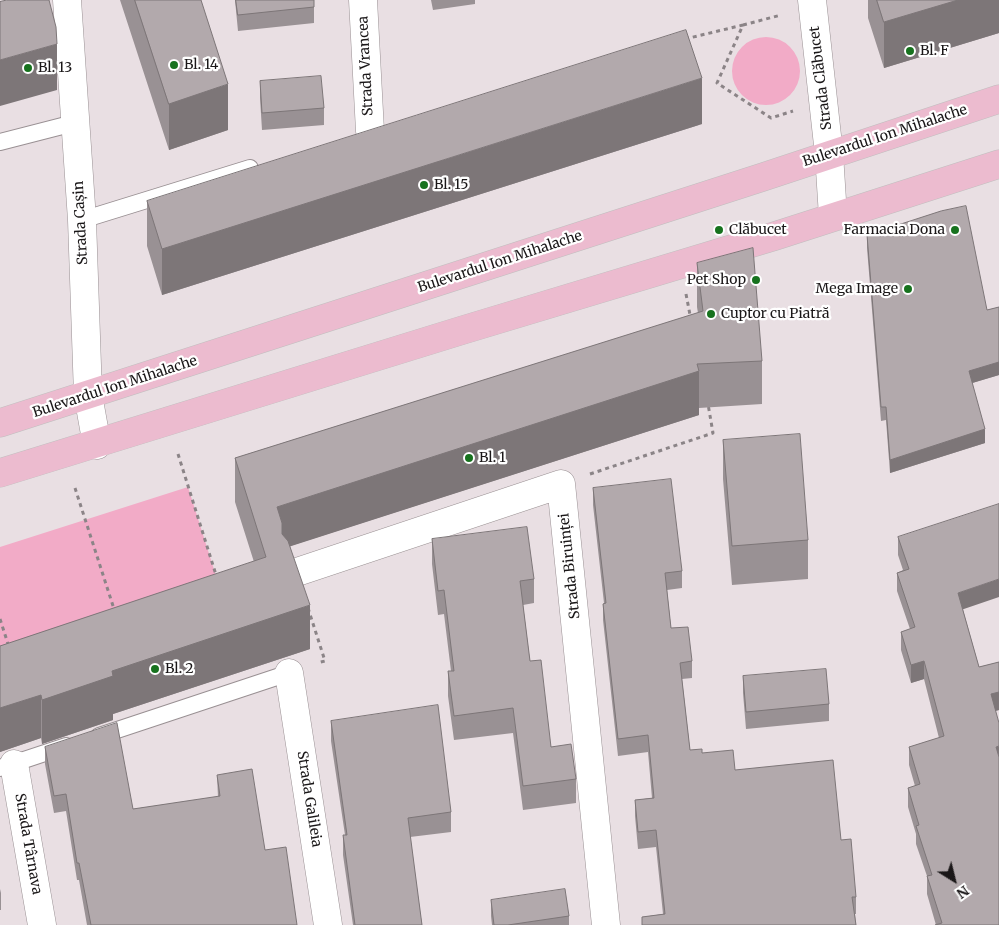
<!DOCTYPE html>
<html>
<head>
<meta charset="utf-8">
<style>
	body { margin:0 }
	#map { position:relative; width:999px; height:925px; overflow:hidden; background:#e9dfe3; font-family:Merriweather,serif }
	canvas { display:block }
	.north { position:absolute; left:929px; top:855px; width:50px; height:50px; -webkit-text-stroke:4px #fff; paint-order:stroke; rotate:144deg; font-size:14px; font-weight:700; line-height:20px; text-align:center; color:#1a1718 }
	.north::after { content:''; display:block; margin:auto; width:18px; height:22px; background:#1a1718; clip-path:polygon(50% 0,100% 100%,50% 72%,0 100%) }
</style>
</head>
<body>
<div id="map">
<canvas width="999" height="925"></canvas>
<div class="north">N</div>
</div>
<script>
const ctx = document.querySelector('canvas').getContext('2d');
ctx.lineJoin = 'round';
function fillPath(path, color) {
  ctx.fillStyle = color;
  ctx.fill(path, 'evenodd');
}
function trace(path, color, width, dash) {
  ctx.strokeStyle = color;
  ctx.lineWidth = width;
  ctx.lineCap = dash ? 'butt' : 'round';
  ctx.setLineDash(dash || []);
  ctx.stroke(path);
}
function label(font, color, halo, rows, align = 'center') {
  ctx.font = font + ' Merriweather,serif';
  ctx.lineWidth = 4.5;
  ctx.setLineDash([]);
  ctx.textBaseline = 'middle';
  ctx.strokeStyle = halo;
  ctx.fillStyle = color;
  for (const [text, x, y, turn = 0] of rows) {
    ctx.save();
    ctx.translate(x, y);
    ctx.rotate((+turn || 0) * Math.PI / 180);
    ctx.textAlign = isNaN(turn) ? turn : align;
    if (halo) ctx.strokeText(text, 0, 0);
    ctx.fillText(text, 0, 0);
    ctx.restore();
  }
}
const green = new Path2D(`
	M732 71a34 34 0 1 1 68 0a34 34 0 1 1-68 0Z
	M 188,487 L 223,598 L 0,672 L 0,547 Z`);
const path = new Path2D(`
	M 743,25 L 781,15
	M 685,39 L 743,25 L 717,83 L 771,118 L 793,111
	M 686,294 L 691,320
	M 178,454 L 217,578
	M 590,474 L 713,433 L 708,404
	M 75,488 L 115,612
	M 308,608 L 325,661 L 317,663
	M 0,619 L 9,647`);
const service = new Path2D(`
	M 0,142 L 74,123
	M 82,220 L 250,168
	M 99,736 L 289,673
	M 0,768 L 66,746`);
const minor = new Path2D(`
	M 67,0 L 82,220 L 88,395 L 97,445
	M 363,0 L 370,131
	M 297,572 L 561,484 L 606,925
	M 289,673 L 328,925
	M 14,764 L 42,925`);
const tertiary = new Path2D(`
	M 812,0 L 829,154 L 833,216`);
const primary = new Path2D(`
	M 0,423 L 763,177 L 999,99
	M 0,473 L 463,330 L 775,236 L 999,164`);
const wall = new Path2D(`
	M 120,0 L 201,0 L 228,130 L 169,150 Z
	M 235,0 L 314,0 L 314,23 L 238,31 Z
	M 431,0 L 475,0 L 475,4 L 433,10 Z
	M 868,0 L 999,0 L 999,33 L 884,68 L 868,18 Z
	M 260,81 L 324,108 L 324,125 L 262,130 L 260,98 Z
	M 702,124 L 162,295 L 147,246 L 147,201 Z
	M 867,235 L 987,310 L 999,307 L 999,375 L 972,383 L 985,443 L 890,473 L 886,420 L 881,421 L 867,248 Z
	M 697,263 L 762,361 L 762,404 L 699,408 L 699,415 L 290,546 L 310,649 L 113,714 L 113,720 L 42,744 L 41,738 L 0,752 L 0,646 L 254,562 L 235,502 L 235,458 L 698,313 L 697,307 Z
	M 723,440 L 808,540 L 808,579 L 732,585 L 723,479 Z
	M 593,488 L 682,571 L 682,588 L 667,590 L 671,628 L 692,661 L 692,678 L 682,679 L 690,750 L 702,753 L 735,770 L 841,840 L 856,897 L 856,914 L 855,914 L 856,925 L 642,925 L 642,917 L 663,914 L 656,847 L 638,849 L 635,816 L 635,800 L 652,798 L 648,752 L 618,756 L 603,620 L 603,604 L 604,603 L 593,505 Z
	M 898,537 L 963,610 L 979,667 L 999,662 L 999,710 L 995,711 L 999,925 L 936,925 L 927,894 L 927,876 L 916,844 L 916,834 L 908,807 L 908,788 L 915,786 L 909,765 L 909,747 L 939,738 L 924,679 L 911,683 L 901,650 L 901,632 L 910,629 L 897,591 L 897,573 L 903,570 L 898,555 Z
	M 432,539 L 534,579 L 534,603 L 523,605 L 530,661 L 551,747 L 576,779 L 576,803 L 523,810 L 513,733 L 454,740 L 448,696 L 448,671 L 451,671 L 444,614 L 438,615 L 432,564 Z
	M 743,676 L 829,704 L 829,721 L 746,729 L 743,693 Z
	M 331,721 L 451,812 L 451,832 L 410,837 L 422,925 L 353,925 L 343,855 L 343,835 L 345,835 L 331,741 Z
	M 45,747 L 133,809 L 218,797 L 217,775 L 265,850 L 297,925 L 87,925 L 79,880 L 77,880 L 66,811 L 54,813 L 45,764 Z
	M 0,889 L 1,893 L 1,910 L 0,910 Z
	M 491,900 L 569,916 L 569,925 L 492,925 L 491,916 Z`);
const shadedWall = new Path2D(`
	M 958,0 L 999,0 L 999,33 L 884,68 L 884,22 Z
	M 57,44 L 57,90 L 0,106 L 0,60 Z
	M 702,78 L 702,124 L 162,295 L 162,249 Z
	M 228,84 L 228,130 L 169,150 L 169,104 Z
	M 999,362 L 999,375 L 969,384 L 969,371 Z
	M 699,371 L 699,415 L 282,549 L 277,507 Z
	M 985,429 L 985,443 L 890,473 L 890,460 Z
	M 999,579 L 999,597 L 958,611 L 958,593 Z
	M 310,605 L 310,649 L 113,714 L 113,720 L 42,744 L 42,700 L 112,671 Z
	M 924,661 L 924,679 L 911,683 L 911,665 Z
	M 999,692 L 999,710 L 991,712 L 991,694 Z
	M 41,695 L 41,738 L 0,752 L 0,708 Z
	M 999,746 L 999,764 L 996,747 Z`);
const building = new Path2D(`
	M 7,0 L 49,0 L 56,27 L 57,44 L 0,60 L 0,2 Z
	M 135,0 L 201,0 L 228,84 L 169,104 Z
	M 236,0 L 314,0 L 314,7 L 238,15 Z
	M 877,0 L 958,0 L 884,22 Z
	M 686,30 L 702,78 L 162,249 L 147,201 Z
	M 321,76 L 324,108 L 262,113 L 260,81 Z
	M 966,206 L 987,310 L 999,307 L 999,362 L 969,371 L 985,429 L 890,460 L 886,407 L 881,407 L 867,235 L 941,211 Z
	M 753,248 L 762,361 L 697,364 L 699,371 L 277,507 L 282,523 L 282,534 L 288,541 L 310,605 L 112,671 L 113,676 L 42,700 L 41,695 L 0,708 L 0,646 L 266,557 L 235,458 L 703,311 L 697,263 Z
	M 800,434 L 808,540 L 732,546 L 723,440 Z
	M 671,479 L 682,571 L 665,573 L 671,628 L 688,627 L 692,661 L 680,663 L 690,750 L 702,749 L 702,753 L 733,750 L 735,770 L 833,760 L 841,840 L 851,839 L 856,897 L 852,897 L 856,925 L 642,925 L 642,917 L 665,914 L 656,830 L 638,832 L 635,800 L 654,798 L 648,735 L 618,739 L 603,604 L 606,603 L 593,488 Z
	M 999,504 L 999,579 L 958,593 L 979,667 L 999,662 L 999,692 L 991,694 L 999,723 L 999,746 L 996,747 L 999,757 L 999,925 L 935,925 L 942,923 L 927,876 L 932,875 L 916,826 L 919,825 L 908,788 L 920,784 L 909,747 L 944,736 L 924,661 L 911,665 L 901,632 L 915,627 L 897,573 L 909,569 L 898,537 Z
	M 527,527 L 534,579 L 520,581 L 530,661 L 541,660 L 551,747 L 571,744 L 576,779 L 523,786 L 513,708 L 454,716 L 448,671 L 454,671 L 444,590 L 438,591 L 432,539 Z
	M 826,669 L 829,704 L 746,712 L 743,676 Z
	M 438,705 L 451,812 L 408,818 L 422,925 L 355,925 L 343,835 L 347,835 L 331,721 Z
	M 117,723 L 133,809 L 220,796 L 217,775 L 252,769 L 265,850 L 286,847 L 297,925 L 91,925 L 79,863 L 77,863 L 66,794 L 54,796 L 45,747 Z
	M 565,889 L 569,916 L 508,925 L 494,925 L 491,900 Z`);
const markers = [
	[910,51,5,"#17721e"],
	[174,65,5,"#17721e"],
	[28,68,5,"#17721e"],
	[424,185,5,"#17721e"],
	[719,230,5,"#17721e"],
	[955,230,5,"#17721e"],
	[756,280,5,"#17721e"],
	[908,289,5,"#17721e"],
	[711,314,5,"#17721e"],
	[469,458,5,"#17721e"],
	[155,669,5,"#17721e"]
];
const poiNames = [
	["Bl. F",920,51],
	["Bl. 14",184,65],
	["Bl. 13",38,68],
	["Bl. 15",434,185],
	["Clăbucet",729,230],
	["Farmacia Dona",945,230,"right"],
	["Pet Shop",746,280,"right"],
	["Mega Image",898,289,"right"],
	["Cuptor cu Piatră",721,314],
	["Bl. 1",479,458],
	["Bl. 2",165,669]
];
const streetNames = [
	["Strada Vrancea",366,66,-93],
	["Strada Clăbucet",821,78,-97],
	["Bulevardul Ion Mihalache",885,136,-18],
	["Strada Cașin",81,223,-93],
	["Bulevardul Ion Mihalache",500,262,-18],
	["Bulevardul Ion Mihalache",115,387,-18],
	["Strada Biruinței",570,566,-96],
	["Strada Galileia",309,799,81],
	["Strada Târnava",28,844,80]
];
fillPath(green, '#f2abc7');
trace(service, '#999093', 18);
trace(minor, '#999093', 29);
trace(tertiary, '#999093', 29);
trace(primary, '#bfbebe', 29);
trace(path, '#8b8487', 3, [4, 4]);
trace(service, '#fff', 16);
trace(minor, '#fff', 28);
trace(tertiary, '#fff', 28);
trace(primary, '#ecbbcf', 28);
fillPath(wall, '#999194');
fillPath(shadedWall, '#7d7678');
fillPath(building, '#b2a9ac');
trace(building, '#7d7678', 1);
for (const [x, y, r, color] of markers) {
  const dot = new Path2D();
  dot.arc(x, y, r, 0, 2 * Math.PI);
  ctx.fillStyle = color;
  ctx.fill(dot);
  trace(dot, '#fff', 2);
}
label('14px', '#1a1718', '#fff', poiNames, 'left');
label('14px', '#1a1718', '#fff', streetNames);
</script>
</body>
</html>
